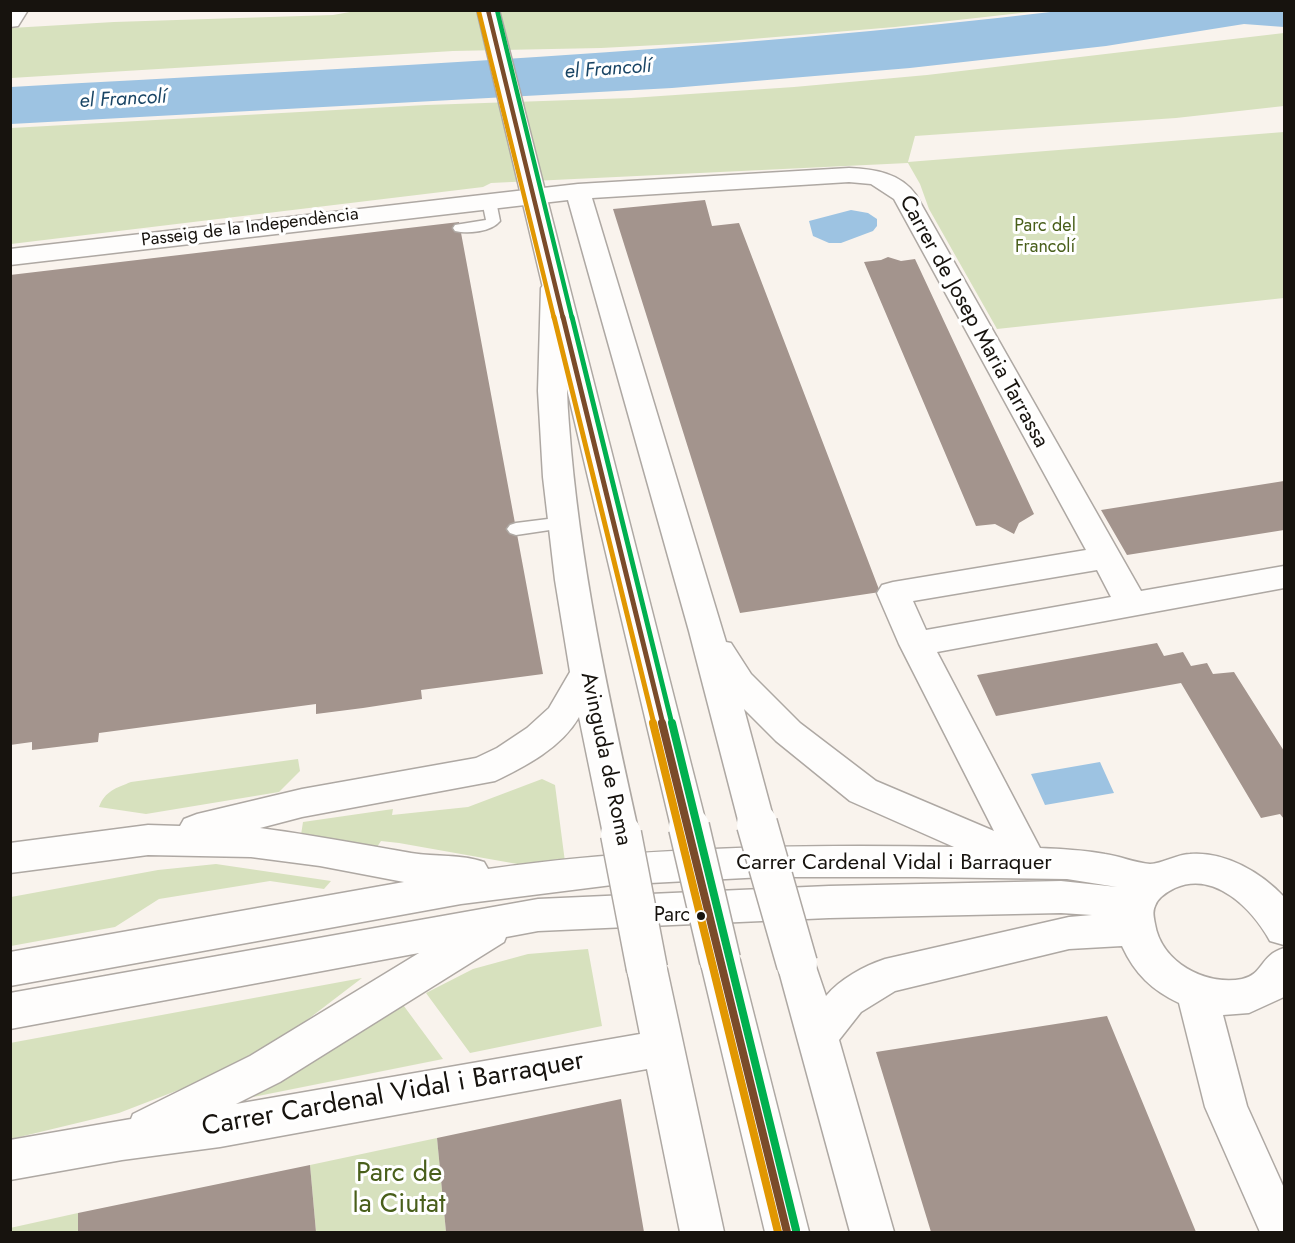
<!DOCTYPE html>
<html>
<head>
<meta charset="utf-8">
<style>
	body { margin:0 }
	#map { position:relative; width:1295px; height:1243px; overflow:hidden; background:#f9f3ed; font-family:Jost,sans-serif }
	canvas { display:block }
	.frame { position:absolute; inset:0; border:12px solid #17130e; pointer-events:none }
</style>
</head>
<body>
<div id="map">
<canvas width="1295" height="1243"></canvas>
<div class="frame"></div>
</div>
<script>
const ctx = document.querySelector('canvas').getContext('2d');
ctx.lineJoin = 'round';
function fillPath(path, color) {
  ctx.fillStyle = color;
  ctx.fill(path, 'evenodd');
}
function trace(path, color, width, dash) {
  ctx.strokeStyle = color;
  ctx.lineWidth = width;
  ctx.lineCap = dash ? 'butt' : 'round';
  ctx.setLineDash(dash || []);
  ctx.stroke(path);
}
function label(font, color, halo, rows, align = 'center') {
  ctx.font = font + ' Jost,sans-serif';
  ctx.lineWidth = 6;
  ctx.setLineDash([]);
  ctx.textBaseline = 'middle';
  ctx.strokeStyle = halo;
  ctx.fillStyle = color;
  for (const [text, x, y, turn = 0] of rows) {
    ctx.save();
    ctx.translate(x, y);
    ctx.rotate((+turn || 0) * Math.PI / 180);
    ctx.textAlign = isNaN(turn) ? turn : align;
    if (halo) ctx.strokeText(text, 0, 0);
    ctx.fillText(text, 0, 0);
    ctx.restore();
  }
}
const green = new Path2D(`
	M 361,10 L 1039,11 L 895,27 L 716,42 L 601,48 L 453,51 L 11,78 L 11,28 L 114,22 L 333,15 Z
	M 1284,33 L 1284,106 L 1176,118 L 915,136 L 908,162 L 1284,132 L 1284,298 L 997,329 L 929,209 L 920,184 L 908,163 L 491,183 L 483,187 L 11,244 L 11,128 L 426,105 L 631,98 L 794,87 L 927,75 Z
	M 298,759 L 300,771 L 279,792 L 146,814 L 99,807 C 105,791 116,788 131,782 Z
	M 542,779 L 555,785 L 565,862 L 523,865 L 399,843 L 381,841 L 377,847 L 301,835 L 303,822 L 393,809 L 392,815 L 468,807 Z
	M 216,864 L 331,881 L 324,889 L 270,881 L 159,899 L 115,927 L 11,946 L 11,897 L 158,870 Z
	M 588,949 L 602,1026 L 470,1053 L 426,993 L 473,969 L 528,954 Z
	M 362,978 L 290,1033 L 202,1081 L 119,1113 L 11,1139 L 10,1043 Z
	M 398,998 L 443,1059 L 253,1097 L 247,1094 Z
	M 437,1138 L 446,1232 L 316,1232 L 310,1165 Z
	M 78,1213 L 78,1232 L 11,1232 L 10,1228 Z`);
const water = new Path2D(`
	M 1068,10 L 1284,11 L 1284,27 L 1244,24 L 1106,46 L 910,68 L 672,88 L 11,124 L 11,87 C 364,67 717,52 1068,10 Z
	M 851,210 L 868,213 L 877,219 L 877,226 L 873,231 L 841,243 L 829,243 L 813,236 L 809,221 Z
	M 1100,762 L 1114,793 L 1045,805 L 1031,774 Z`);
const building = new Path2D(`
	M 705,200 L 712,226 L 739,223 L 880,592 L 740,613 L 613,209 Z
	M 459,222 L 543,674 L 421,690 L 422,699 L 363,708 L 316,714 L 316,704 L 99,733 L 98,742 L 32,750 L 32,742 L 10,745 L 10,275 Z
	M 888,257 L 901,261 L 915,259 L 1034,514 L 1019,523 L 1014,534 L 995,524 L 976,526 L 864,262 L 881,260 Z
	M 1284,481 L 1284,530 L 1127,555 L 1101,510 Z
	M 1157,643 L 1164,656 L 1183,652 L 1191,666 L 1207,663 L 1213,674 L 1234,672 L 1284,751 L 1284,819 L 1280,814 L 1261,818 L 1181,683 L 996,716 L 977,675 Z
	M 1107,1016 L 1196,1232 L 931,1232 L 876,1052 Z
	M 621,1099 L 644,1232 L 446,1232 L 437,1138 Z
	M 310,1165 L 316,1232 L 78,1232 L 78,1213 Z`);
const lane = new Path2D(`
	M 489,197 L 496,201 L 500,221 C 491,232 468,234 455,231 L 453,228 L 455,225 L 486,220 L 482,201 Z
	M 564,517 L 570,519 L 572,523 L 570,527 L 516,535 L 510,533 L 507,529 L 510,525 L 516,523 Z`);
const street = new Path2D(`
	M 849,168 C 874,169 901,173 916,195 L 1141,591 L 1284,566 L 1284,588 L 937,652 L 1040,848 C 1062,849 1083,850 1105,854 C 1120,856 1135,863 1150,864 C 1161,864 1178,854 1190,854 C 1225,851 1262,873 1284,897 L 1284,945 L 1270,941 C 1253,910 1215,870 1175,888 C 1167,892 1158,897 1155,906 C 1152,912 1154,918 1155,924 C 1161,962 1205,986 1242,979 C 1263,975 1260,955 1284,948 L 1284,997 L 1249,1013 L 1223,1015 L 1247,1106 L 1284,1188 L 1284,1232 L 1260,1232 L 1205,1107 L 1179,1003 C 1152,990 1135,974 1122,946 L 1069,949 L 895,991 L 861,1012 L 839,1040 L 894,1232 L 850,1232 L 777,964 L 783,952 L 797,947 L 811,952 L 826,996 C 840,979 864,966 885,959 L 1069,917 L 1092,915 L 1061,913 L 829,918 L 538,931 L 506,937 L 504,942 L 280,1082 L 236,1104 L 640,1034 L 627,969 L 633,957 L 647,952 L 661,957 L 667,969 L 724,1232 L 680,1232 L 647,1069 L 220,1147 L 122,1160 L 10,1180 L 10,1140 L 131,1119 L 133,1114 L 250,1056 L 419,953 L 10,1029 L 10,993 L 538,899 L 829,886 L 1061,881 L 1117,887 L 1067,879 L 916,877 L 764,877 L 612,885 L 461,904 L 10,986 L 10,952 L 404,882 L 320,866 L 251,857 L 148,855 L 10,873 L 10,843 L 148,825 L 180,826 L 184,819 L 197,814 L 302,789 L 476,758 L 497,748 L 527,728 L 549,708 L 570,672 L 555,580 L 543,477 L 538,391 L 541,288 L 545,282 L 554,280 L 563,282 L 567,288 C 567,334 565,379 569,425 C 579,563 609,699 639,834 L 634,845 L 621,849 L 608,845 L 603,834 L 579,717 C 561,748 526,766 495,781 L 302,817 L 260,828 C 311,835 360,844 411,853 C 436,857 461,854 484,862 L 488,869 C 642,847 798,844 954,847 L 850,801 L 776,741 L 744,709 L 775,824 L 770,834 L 757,839 L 744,834 L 739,824 L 689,631 L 568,200 L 10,265 L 10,249 L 578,184 ZM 849,182 L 871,184 L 894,199 L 1086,550 L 893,582 L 882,585 L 877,593 L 899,644 L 994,831 L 876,781 L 800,723 L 751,674 L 731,643 L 726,642 L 592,198 ZM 1097,570 L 1111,597 L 926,630 L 913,601 Z`);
const secondary = new Path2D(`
	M 10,10 L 28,10 L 18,26 L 10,27 Z`);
const primary = new Path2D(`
	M 477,10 L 499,10 L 707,827 L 702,837 L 689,842 L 676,837 L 671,827 Z
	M 720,943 L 734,948 L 740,960 L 809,1232 L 765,1232 L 700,960 L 706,948 Z`);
const streetBridge = new Path2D(`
	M 757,824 L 797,964
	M 621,834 L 647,969`);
const primaryBridge = new Path2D(`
	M 689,827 L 720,960`);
const bus1Far2 = new Path2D(`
	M 488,10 L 563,318`);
const bus1Far1 = new Path2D(`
	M 563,317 L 663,724`);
const bus1 = new Path2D(`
	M 662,723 L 787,1232`);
const bus2Far2 = new Path2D(`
	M 479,12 L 554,318`);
const bus2Far1 = new Path2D(`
	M 554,317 L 654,724`);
const bus2 = new Path2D(`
	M 653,723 L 778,1232`);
const bus3Far2 = new Path2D(`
	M 497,10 L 572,318`);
const bus3Far1 = new Path2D(`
	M 572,317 L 672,724`);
const bus3 = new Path2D(`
	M 672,723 L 796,1230`);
const markers = [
	[701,916,5,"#17130e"]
];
const farParknames = [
	["Parc del",1045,227],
	["Francolí",1045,248]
];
const farStreetnames = [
	["Passeig de la Independència",250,228,-7]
];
const farWaternames = [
	["el Francolí",608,70,-4],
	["el Francolí",123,100,-3]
];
const busNames = [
	["Parc",690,916]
];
const streetNames = [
	["Carrer de Josep Maria Tarrassa",973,322,61],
	["Avinguda de Roma",605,759,78],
	["Carrer Cardenal Vidal i Barraquer",894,864]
];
const nearStreetnames = [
	["Carrer Cardenal Vidal i Barraquer",393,1095,-10]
];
const nearParknames = [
	["Parc de",399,1174],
	["la Ciutat",399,1205]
];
fillPath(green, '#d7e1be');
fillPath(water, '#9dc3e2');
fillPath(building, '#a3948d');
trace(lane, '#aea8a3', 3);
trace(street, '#aea8a3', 3);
trace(secondary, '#aea8a3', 3);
trace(primary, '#aea8a3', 3);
fillPath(lane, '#fefdfc');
fillPath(street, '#fefdfc');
fillPath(secondary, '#fefdfc');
fillPath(primary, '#fefdfc');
trace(streetBridge, '#aea8a3', 43, []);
trace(primaryBridge, '#aea8a3', 43, []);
trace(streetBridge, '#fefdfc', 40);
trace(primaryBridge, '#fefdfc', 40);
trace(bus1Far2, '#7a4b2a', 4.5);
trace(bus1Far1, '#7a4b2a', 5);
trace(bus1, '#7a4b2a', 8);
trace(bus2Far2, '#e19701', 4.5);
trace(bus2Far1, '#e19701', 5);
trace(bus2, '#e19701', 8);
trace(bus3Far2, '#00b04f', 4.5);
trace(bus3Far1, '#00b04f', 5);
trace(bus3, '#00b04f', 8);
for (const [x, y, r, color] of markers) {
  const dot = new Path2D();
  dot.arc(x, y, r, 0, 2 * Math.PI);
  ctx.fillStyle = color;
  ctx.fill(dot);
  trace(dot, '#fff', 2);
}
label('18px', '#495f1b', '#fff', farParknames);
label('18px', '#17130e', '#fff', farStreetnames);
label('italic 20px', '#194565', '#fff', farWaternames);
label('20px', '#17130e', '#fff', busNames, 'right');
label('22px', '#17130e', '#fff', streetNames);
label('27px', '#17130e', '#fff', nearStreetnames);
label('27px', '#495f1b', '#fff', nearParknames);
</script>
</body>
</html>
